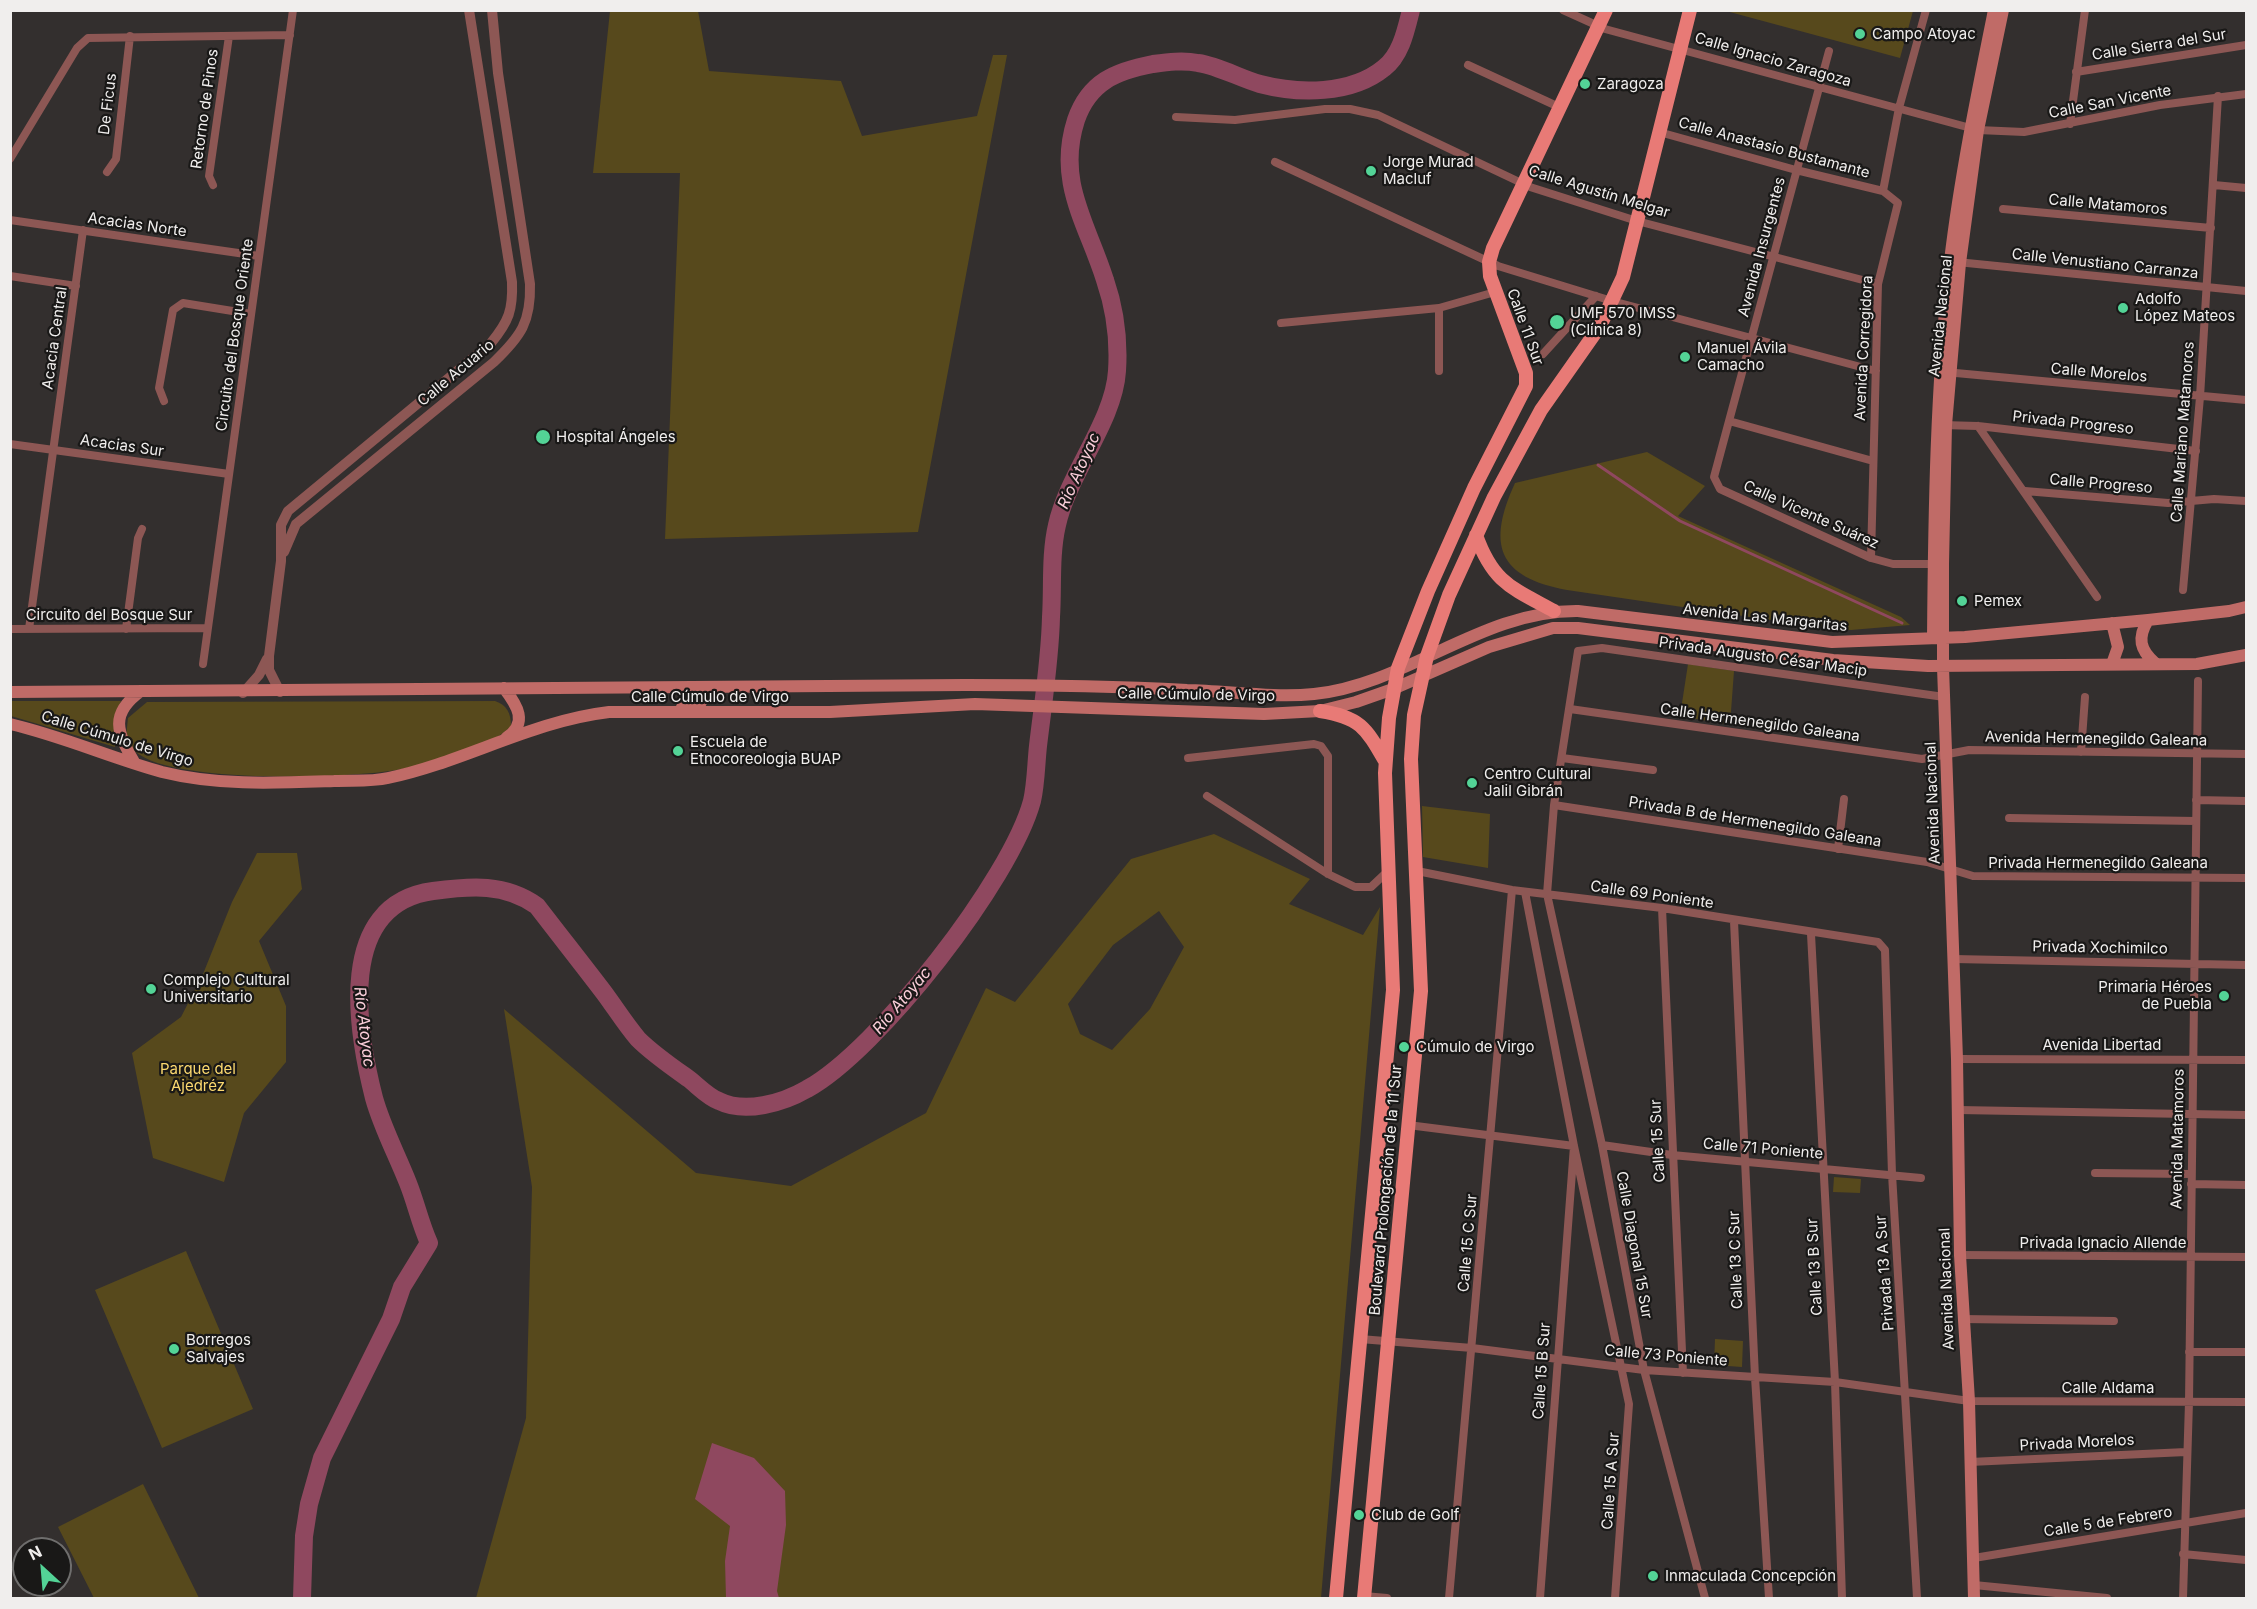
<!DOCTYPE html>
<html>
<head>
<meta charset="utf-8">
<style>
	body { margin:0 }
	#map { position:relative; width:2257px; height:1609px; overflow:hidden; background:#332f2e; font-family:Inter,sans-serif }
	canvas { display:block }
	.frame { position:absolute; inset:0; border:12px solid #f0eeed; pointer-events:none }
	.north { position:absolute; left:12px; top:1537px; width:60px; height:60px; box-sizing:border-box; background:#191817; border:2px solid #6f6e6d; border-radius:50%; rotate:334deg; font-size:16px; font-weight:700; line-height:24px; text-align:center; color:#f0eeed }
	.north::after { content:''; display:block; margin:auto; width:21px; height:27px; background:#53d396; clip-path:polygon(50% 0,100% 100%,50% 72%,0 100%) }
</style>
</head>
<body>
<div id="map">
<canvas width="2257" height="1609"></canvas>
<div class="frame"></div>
<div class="north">N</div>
</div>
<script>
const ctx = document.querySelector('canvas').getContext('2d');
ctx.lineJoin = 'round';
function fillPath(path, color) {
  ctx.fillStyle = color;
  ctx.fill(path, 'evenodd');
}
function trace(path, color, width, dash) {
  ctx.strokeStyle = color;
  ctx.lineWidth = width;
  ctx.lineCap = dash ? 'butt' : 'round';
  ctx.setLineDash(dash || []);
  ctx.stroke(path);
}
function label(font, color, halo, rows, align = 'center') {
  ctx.font = font + ' Inter,sans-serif';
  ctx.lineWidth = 4.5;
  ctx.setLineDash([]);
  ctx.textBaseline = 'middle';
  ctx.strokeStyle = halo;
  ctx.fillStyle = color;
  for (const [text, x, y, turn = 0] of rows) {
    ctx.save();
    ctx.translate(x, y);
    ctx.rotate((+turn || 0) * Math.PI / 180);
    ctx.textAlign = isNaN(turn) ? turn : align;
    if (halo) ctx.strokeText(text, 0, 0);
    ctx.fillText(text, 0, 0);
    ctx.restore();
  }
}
const green = new Path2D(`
	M 610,11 L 698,11 L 709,71 L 841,81 L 862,136 L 977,116 L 993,55 L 1007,55 L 918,532 L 665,539 L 680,173 L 593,173 Z
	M 1726,11 L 1913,11 L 1900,58 Z
	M 1647,452 L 1705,486 L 1678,516 L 1901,617 L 1910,625 L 1851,630 L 1825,628 L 1567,590 C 1497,577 1487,544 1515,483 Z
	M 1688,664 L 1734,671 L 1730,725 L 1680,716 Z
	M 11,701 L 121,701 L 114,722 L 115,747 L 11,716 Z
	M 495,701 C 507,705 511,713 511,726 C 491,748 432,763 402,769 C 352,779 181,783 140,755 C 133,751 130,744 126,737 L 128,718 L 147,702 Z
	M 1422,806 L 1490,814 L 1488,868 L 1423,857 Z
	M 1214,834 L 1310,879 L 1289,904 L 1363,935 L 1380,907 L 1321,1598 L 476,1598 L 526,1418 L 532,1187 L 504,1009 L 696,1173 L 791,1186 L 926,1113 L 986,988 L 1015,1002 L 1131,859 ZM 1159,911 L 1184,947 L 1150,1009 L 1112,1050 L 1080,1034 L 1068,1004 L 1113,945 Z
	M 257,853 L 297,853 L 302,889 L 259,941 L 286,1006 L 286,1062 L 244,1113 L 224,1182 L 153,1158 L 132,1053 L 181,1017 L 203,974 L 232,902 Z
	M 1834,1177 L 1861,1179 L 1860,1193 L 1833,1192 Z
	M 186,1251 L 253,1409 L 162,1448 L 95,1290 Z
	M 1715,1339 L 1743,1341 L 1742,1367 L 1714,1365 Z
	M 143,1484 L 199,1598 L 94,1598 L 58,1527 Z`);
const water = new Path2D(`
	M 712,1443 L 754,1458 L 785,1491 L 786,1525 L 777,1591 L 779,1598 L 726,1598 L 725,1561 L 730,1526 L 695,1499 Z`);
const stream = new Path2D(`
	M 1598,465 L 1680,521 L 1902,623`);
const river = new Path2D(`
	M 302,1598 L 304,1536 L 309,1504 L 322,1458 L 391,1319 L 402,1287 L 429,1243 C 420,1223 416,1203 408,1183 C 397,1155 382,1127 374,1098 C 357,1031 335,904 433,891 C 471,886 505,883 537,906 C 560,936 583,965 605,994 C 616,1009 626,1025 638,1039 C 653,1054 672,1067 689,1079 C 698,1086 708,1097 719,1101 C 745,1114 783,1103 807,1089 C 878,1050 1011,879 1032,801 C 1036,784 1036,764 1038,746 C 1043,703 1050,660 1051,617 C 1053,587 1050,555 1057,525 C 1068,474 1114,421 1117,371 C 1119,340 1115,309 1105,280 C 1087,223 1056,182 1076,120 C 1089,82 1116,71 1153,64 C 1168,62 1183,60 1198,63 C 1219,66 1239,78 1260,84 C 1298,94 1351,95 1384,68 C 1401,55 1406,30 1411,10`);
const minor = new Path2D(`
	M 1563,10 L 1605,29 L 1978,130 L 2024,132 L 2160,105 L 2246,94
	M 1829,51 L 1729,421 L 1714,477 L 1720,489 L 1871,558 L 1893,564 L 1939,564
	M 1468,65 L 1559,107
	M 2076,72 L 2246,45
	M 1176,117 L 1235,120 L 1325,109 L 1350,109 L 1378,115 L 1530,187 L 1637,221 L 1878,284
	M 2070,124 L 2085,10
	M 1659,132 L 1796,170 L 1883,191 L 1898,203 L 1878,284 L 1871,558
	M 10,159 L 77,48 L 88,38 L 290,35
	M 1275,162 L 1498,266 L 1612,301 L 1876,371
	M 107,172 L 116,159 L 130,36
	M 213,185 L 209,176 L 229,36
	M 2214,185 L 2246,188
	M 1883,191 L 1899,108 L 1926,10
	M 2003,209 L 2211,228
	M 10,220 L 259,256
	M 1957,262 L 2246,291
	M 10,276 L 76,286
	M 1439,308 L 1439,371
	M 1281,323 L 1439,308 L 1495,292
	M 1543,354 L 1596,296
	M 1945,372 L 2246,400
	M 164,401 L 159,388 L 173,310 L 183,303 L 251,314
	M 1729,421 L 1873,461
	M 1942,425 L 1978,426 L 2196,451
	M 1978,426 L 2097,597
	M 10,444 L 229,474
	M 2025,491 L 2168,503 L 2214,499 L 2246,501
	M 2183,590 L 2200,397 L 2218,96
	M 10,629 L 208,628
	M 29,629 L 83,230
	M 126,629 L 138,538 L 142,529
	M 203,664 L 293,10
	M 1570,709 L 1922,759 L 1969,750 L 2246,754
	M 2081,752 L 2085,697
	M 1188,758 L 1314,744 L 1321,746 L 1328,756 L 1328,874
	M 1562,758 L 1653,770
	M 1207,796 L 1328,874 L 1355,887 L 1371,887 L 1388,871
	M 2196,800 L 2246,801
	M 1554,805 L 1927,862 L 1973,876 L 2246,878
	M 2009,818 L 2196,821
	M 1838,849 L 1844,799
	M 1417,871 L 1512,890 L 1662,908 L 1878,942 L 1885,950 L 1892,1174 L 1917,1598
	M 1525,892 L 1574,1146 L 1629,1404 L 1615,1598
	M 1662,908 L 1683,1373
	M 1734,921 L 1755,1377 L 1769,1598
	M 1811,934 L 1835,1382 L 1842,1598
	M 1954,959 L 2246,965
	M 1957,1059 L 2246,1060
	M 1958,1110 L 2246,1115
	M 1408,1125 L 1574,1146 L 1540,1598
	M 1602,1145 L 1672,1155 L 1921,1178
	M 2095,1173 L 2191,1174
	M 2191,1184 L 2246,1185
	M 1960,1255 L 2246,1257
	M 1962,1319 L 2114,1321
	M 1360,1339 L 1472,1348 L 1644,1370 L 1835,1382 L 1969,1401 L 2246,1402
	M 2189,1352 L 2246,1352
	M 1970,1462 L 2186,1452
	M 2183,1554 L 2246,1560
	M 1974,1558 L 2246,1513
	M 1974,1585 L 2107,1598
	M 1364,1596 L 1387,1598
	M 1449,1598 L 1512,890
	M 1705,1598 L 1644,1370 L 1602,1145 L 1547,894 L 1554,805 L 1578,651 L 1602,648 L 1944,697
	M 2183,1598 L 2189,1402 L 2198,681`);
const tertiary = new Path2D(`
	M 284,552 L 296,524 L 494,362 C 521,336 531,322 530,284 L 498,73 L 492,10
	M 280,692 L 269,670 L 269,656 L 281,561 L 281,525 L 288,511 L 491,343 C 509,321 513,310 512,282 L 469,10
	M 243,693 L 259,675 L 267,659`);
const secondary = new Path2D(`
	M 2148,620 C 2137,638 2140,650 2155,663
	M 2112,623 L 2118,647 L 2112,664
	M 1933,638 C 1934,513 1936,386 1950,261 C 1960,177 1977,94 1994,10
	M 504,688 C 517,705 529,723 506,738
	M 10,692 C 329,691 647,687 965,685 C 1039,685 1113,686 1187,690 C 1229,691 1273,698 1314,694 C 1408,684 1482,610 1578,611 L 1832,642 L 1965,637 L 2148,620 L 2229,611 L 2246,607
	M 682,707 L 701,702 L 701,688
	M 10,724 C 62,736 111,758 162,772 C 218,786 277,783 334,781 C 351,780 371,782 388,778 C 464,762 532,721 609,712 L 830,712 L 975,704 L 1264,714 L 1320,711 L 1356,702 L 1393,689 L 1489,647 L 1553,628 L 1578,628 L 1833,660 L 1928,666 L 2197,664 L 2246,655
	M 134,762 C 117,732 109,714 141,691
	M 1974,1598 L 1969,1401 L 1960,1255 L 1957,1059 L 1943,667 L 1943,564 L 1946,425 L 1960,263 L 1978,130 L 2003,10`);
const primary = new Path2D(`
	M 1476,535 C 1493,583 1512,588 1554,611
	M 1320,711 C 1360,717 1366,728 1385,761
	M 1336,1598 L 1393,990 L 1385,773 L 1389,718 L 1398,668 L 1428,591 L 1474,488 L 1526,386 L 1526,373 L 1490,276 L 1489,262 L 1493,248 L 1606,10
	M 1364,1598 L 1421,991 L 1411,759 L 1414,715 L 1427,656 L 1449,595 L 1494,497 L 1541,410 L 1600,326 L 1623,277 L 1690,10`);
const markers = [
	[1860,34,6,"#53d396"],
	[1585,84,6,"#53d396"],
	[1371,171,6,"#53d396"],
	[2123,308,6,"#53d396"],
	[1557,322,8,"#53d396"],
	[1685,357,6,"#53d396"],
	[543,437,8,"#53d396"],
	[1962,601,6,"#53d396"],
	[678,751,6,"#53d396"],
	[1472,783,6,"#53d396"],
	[151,989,6,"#53d396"],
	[2224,996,6,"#53d396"],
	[1404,1047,6,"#53d396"],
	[174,1349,6,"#53d396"],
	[1359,1515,6,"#53d396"],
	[1653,1576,6,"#53d396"]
];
const poiNames = [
	["Campo Atoyac",1872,34],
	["Zaragoza",1597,84],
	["Jorge Murad",1383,162],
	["Macluf",1383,179],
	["Adolfo",2135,299],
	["López Mateos",2135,316],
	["UMF 570 IMSS",1570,313],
	["(Clínica 8)",1570,330],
	["Manuel Ávila",1697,348],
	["Camacho",1697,365],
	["Hospital Ángeles",556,437],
	["Pemex",1974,601],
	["Escuela de",690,742],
	["Etnocoreologia BUAP",690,759],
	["Centro Cultural",1484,774],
	["Jalil Gibrán",1484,791],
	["Complejo Cultural",163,980],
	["Universitario",163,997],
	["Primaria Héroes",2212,987,"right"],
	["de Puebla",2212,1004,"right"],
	["Cúmulo de Virgo",1416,1047],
	["Borregos",186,1340],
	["Salvajes",186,1357],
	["Club de Golf",1371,1515],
	["Inmaculada Concepción",1665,1576]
];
const streetNames = [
	["Calle Sierra del Sur",2159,45,-9],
	["Calle Ignacio Zaragoza",1773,60,16],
	["Calle San Vicente",2110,102,-11],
	["De Ficus",108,104,-83],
	["Retorno de Pinos",205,109,-82],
	["Calle Anastasio Bustamante",1774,148,15],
	["Calle Agustín Melgar",1599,192,17],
	["Calle Matamoros",2108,205,5],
	["Acacias Norte",137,225,8],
	["Avenida Insurgentes",1762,247,-75],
	["Calle Venustiano Carranza",2105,264,6],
	["Avenida Nacional",1941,316,-84],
	["Calle 11 Sur",1525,327,70],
	["Circuito del Bosque Oriente",235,335,-82],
	["Acacia Central",55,338,-82],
	["Avenida Corregidora",1864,348,-87],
	["Calle Acuario",456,373,-40],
	["Calle Morelos",2099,373,5],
	["Privada Progreso",2073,423,6],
	["Calle Mariano Matamoros",2183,432,-86],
	["Acacias Sur",122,446,8],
	["Calle Progreso",2101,484,5],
	["Calle Vicente Suárez",1811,515,24],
	["Circuito del Bosque Sur",109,615],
	["Avenida Las Margaritas",1765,618,6],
	["Privada Augusto César Macip",1763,657,8],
	["Calle Cúmulo de Virgo",1196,695,1],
	["Calle Cúmulo de Virgo",710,697],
	["Calle Hermenegildo Galeana",1760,723,8],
	["Calle Cúmulo de Virgo",117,739,17],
	["Avenida Hermenegildo Galeana",2096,739,1],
	["Avenida Nacional",1933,803,-92],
	["Privada B de Hermenegildo Galeana",1755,822,9],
	["Privada Hermenegildo Galeana",2098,863],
	["Calle 69 Poniente",1652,895,8],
	["Privada Xochimilco",2100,948,1],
	["Avenida Libertad",2102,1045],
	["Avenida Matamoros",2178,1139,-89],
	["Calle 15 Sur",1658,1141,-93],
	["Calle 71 Poniente",1763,1149,5],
	["Boulevard Prolongación de la 11 Sur",1386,1190,-85],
	["Calle 15 C Sur",1468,1243,-85],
	["Privada Ignacio Allende",2103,1243],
	["Calle Diagonal 15 Sur",1634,1245,80],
	["Calle 13 C Sur",1736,1260,-92],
	["Calle 13 B Sur",1815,1267,-93],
	["Privada 13 A Sur",1885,1273,-94],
	["Avenida Nacional",1947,1289,-92],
	["Calle 73 Poniente",1666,1356,5],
	["Calle 15 B Sur",1542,1371,-86],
	["Calle Aldama",2108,1388],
	["Privada Morelos",2077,1443,-3],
	["Calle 15 A Sur",1611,1481,-86],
	["Calle 5 de Febrero",2108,1522,-9]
];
const parkNames = [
	["Parque del",198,1069],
	["Ajedréz",198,1086]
];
const waterNames = [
	["Río Atoyac",1079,471,-66],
	["Río Atoyac",902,1001,-50],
	["Río Atoyac",364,1027,83]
];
fillPath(green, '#57491c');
fillPath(water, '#8f485f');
trace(stream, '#8f485f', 3);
trace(river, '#8f485f', 18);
trace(minor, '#8d5754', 8);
trace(tertiary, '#8d5754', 10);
trace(secondary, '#c06b67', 12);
trace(primary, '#e87a76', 14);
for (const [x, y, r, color] of markers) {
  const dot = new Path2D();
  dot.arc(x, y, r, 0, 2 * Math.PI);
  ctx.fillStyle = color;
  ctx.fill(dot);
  trace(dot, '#191817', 2);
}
label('15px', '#f0eeed', '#191817', poiNames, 'left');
label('15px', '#f0eeed', '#191817', streetNames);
label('15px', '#fbd86f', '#191817', parkNames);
label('italic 16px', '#faced9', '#191817', waterNames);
</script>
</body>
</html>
